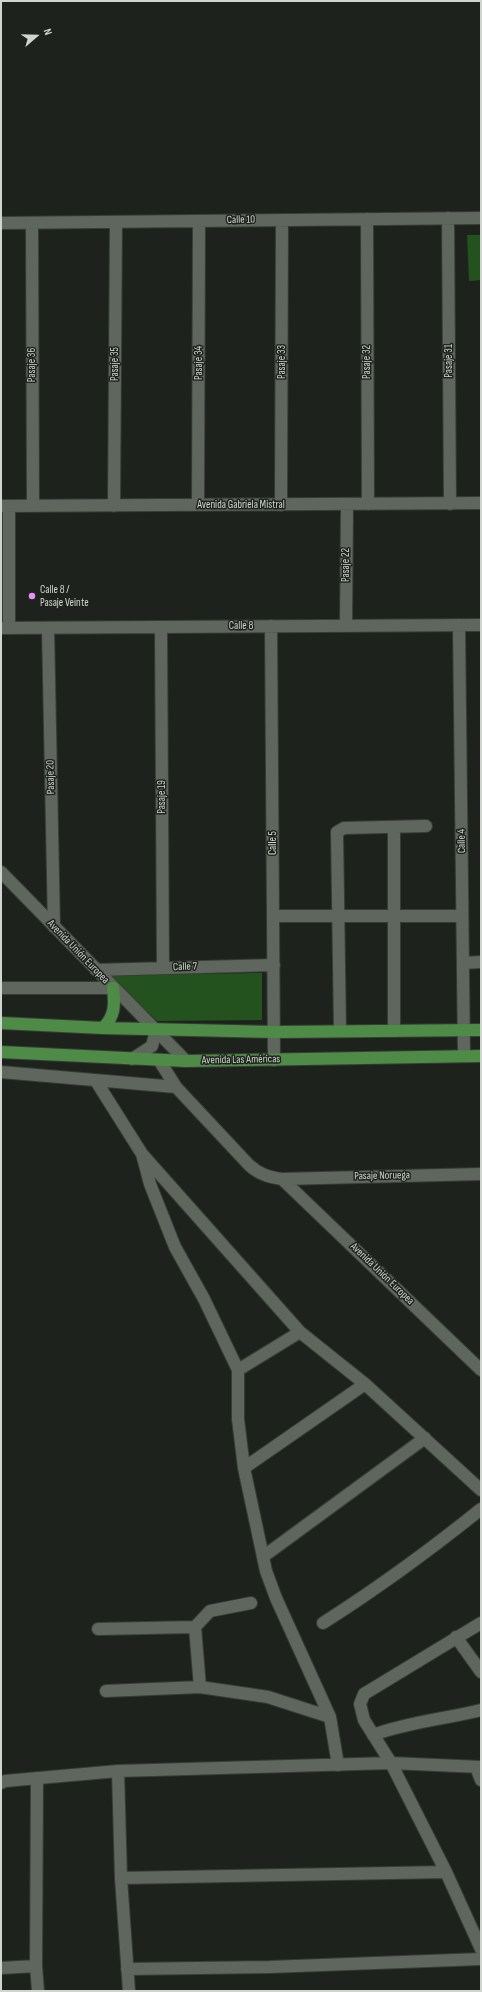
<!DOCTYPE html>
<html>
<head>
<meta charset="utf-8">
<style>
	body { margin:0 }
	#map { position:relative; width:482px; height:1992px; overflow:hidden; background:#1d231c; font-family:"Sofia Sans Condensed",sans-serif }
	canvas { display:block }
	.frame { position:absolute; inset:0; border:2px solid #d1d5d0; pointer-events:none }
	.north { position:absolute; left:16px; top:16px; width:40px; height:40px; -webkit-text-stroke:3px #1d231c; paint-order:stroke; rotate:70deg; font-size:11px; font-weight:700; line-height:16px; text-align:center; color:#d1d5d0 }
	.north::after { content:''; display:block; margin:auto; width:14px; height:18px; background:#d1d5d0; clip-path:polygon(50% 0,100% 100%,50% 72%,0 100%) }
</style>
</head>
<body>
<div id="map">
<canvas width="482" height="1992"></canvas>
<div class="frame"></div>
<div class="north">N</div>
</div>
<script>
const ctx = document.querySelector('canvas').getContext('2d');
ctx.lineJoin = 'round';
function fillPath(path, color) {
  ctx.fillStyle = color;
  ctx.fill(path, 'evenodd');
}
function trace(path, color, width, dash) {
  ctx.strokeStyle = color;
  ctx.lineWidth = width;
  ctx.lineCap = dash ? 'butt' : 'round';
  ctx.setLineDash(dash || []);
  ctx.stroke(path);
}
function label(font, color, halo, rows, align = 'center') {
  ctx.font = font + ' "Sofia Sans Condensed",sans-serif';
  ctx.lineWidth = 3;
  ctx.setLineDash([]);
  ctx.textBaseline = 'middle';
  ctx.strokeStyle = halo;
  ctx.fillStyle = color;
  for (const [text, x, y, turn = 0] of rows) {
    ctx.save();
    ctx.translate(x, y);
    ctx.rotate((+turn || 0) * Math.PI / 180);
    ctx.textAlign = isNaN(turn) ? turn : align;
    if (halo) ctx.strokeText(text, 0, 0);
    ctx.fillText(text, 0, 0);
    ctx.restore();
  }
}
const green = new Path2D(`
	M 467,235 L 481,235 L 481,280 L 469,281 Z
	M 262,973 L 262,1020 L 157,1021 L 108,975 Z`);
const minor = new Path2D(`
	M 448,218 L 450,504
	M 367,219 L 368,504
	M 1,223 L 481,218
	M 32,223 L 33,506
	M 198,505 L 199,221
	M 281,505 L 282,220
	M 1,506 L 481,503
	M 114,506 L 116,222
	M 459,625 L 464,1056
	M 271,626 L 274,1060
	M 346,626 L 347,504
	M 161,627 L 163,968
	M 1,628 L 481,625
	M 9,628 L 9,506
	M 48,628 L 54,927
	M 1,872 L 186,1061
	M 273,916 L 462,916
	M 463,963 L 481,962
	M 96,970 L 274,965
	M 1,988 L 113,988
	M 340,1031 L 337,832 L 344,828 L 426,826
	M 394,1031 L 394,827
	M 132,1059 L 152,1046 L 156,1030
	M 159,1060 L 176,1087 L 249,1165 C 259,1174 268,1177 282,1179 L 481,1174
	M 1,1072 L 176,1087
	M 96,1081 L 142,1154 L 300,1332 L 365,1384 L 481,1490
	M 142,1154 L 150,1184 L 175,1247 L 204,1299 L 238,1370 L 238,1419 L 244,1468 L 266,1571 L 276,1598 L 330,1717 L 338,1765
	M 282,1179 L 481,1370
	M 238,1370 L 300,1332
	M 244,1468 L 365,1384
	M 264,1556 L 425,1438
	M 323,1623 C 378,1588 430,1550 481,1509
	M 481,1623 L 364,1694 L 360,1704 L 364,1720 L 391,1763 L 446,1872 L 481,1949
	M 98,1629 L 195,1627
	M 456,1637 L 481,1672
	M 200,1687 L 195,1627 L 210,1611 L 251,1603
	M 106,1691 L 200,1687 L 268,1697 L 330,1717
	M 373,1735 C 408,1722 445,1719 481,1710
	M 476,1767 L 481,1780
	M 118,1771 L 121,1878 L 129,1991
	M 37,1778 L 36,1966 L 38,1991
	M 1,1783 L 5,1781 L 118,1771 L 391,1763 L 481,1767
	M 121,1878 L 446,1872
	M 1,1968 L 36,1966
	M 127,1969 L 269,1967 L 481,1959`);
const major = new Path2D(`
	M 1,1023 L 103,1028 L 275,1032 L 481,1030
	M 103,1028 C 115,1016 115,1005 113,988
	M 1,1052 L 186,1061 L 481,1056`);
const markers = [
	[32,596,4,"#eb8dfc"]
];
const streetNames = [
	["Calle 10",241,220,-1],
	["Pasaje 31",449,361,-90],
	["Pasaje 33",282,362,-90],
	["Pasaje 32",367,362,-90],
	["Pasaje 34",199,363,-90],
	["Pasaje 35",115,364,-90],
	["Pasaje 36",32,365,-90],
	["Avenida Gabriela Mistral",241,505],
	["Pasaje 22",346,565,-90],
	["Calle 8",241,626],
	["Pasaje 20",51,777,-91],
	["Pasaje 19",162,797,-90],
	["Calle 4",462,841,-91],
	["Calle 5",273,843,-90],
	["Avenida Unión Europea",78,952,46],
	["Calle 7",185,967,-2],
	["Avenida Las Américas",241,1060,-1],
	["Pasaje Noruega",382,1176,-1],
	["Avenida Unión Europea",382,1274,44]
];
const poiNames = [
	["Calle 8 /",40,590],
	["Pasaje Veinte",40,603]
];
fillPath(green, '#24521e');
trace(minor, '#373d36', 14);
trace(major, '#373d36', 14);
trace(minor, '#5e665d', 12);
trace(major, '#4e8b46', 12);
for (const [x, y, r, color] of markers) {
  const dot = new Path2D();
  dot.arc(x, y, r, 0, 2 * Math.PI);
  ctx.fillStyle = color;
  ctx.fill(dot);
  trace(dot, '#1d231c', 1.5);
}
label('11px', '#d1d5d0', '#1d231c', streetNames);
label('11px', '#d1d5d0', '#1d231c', poiNames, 'left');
</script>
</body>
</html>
